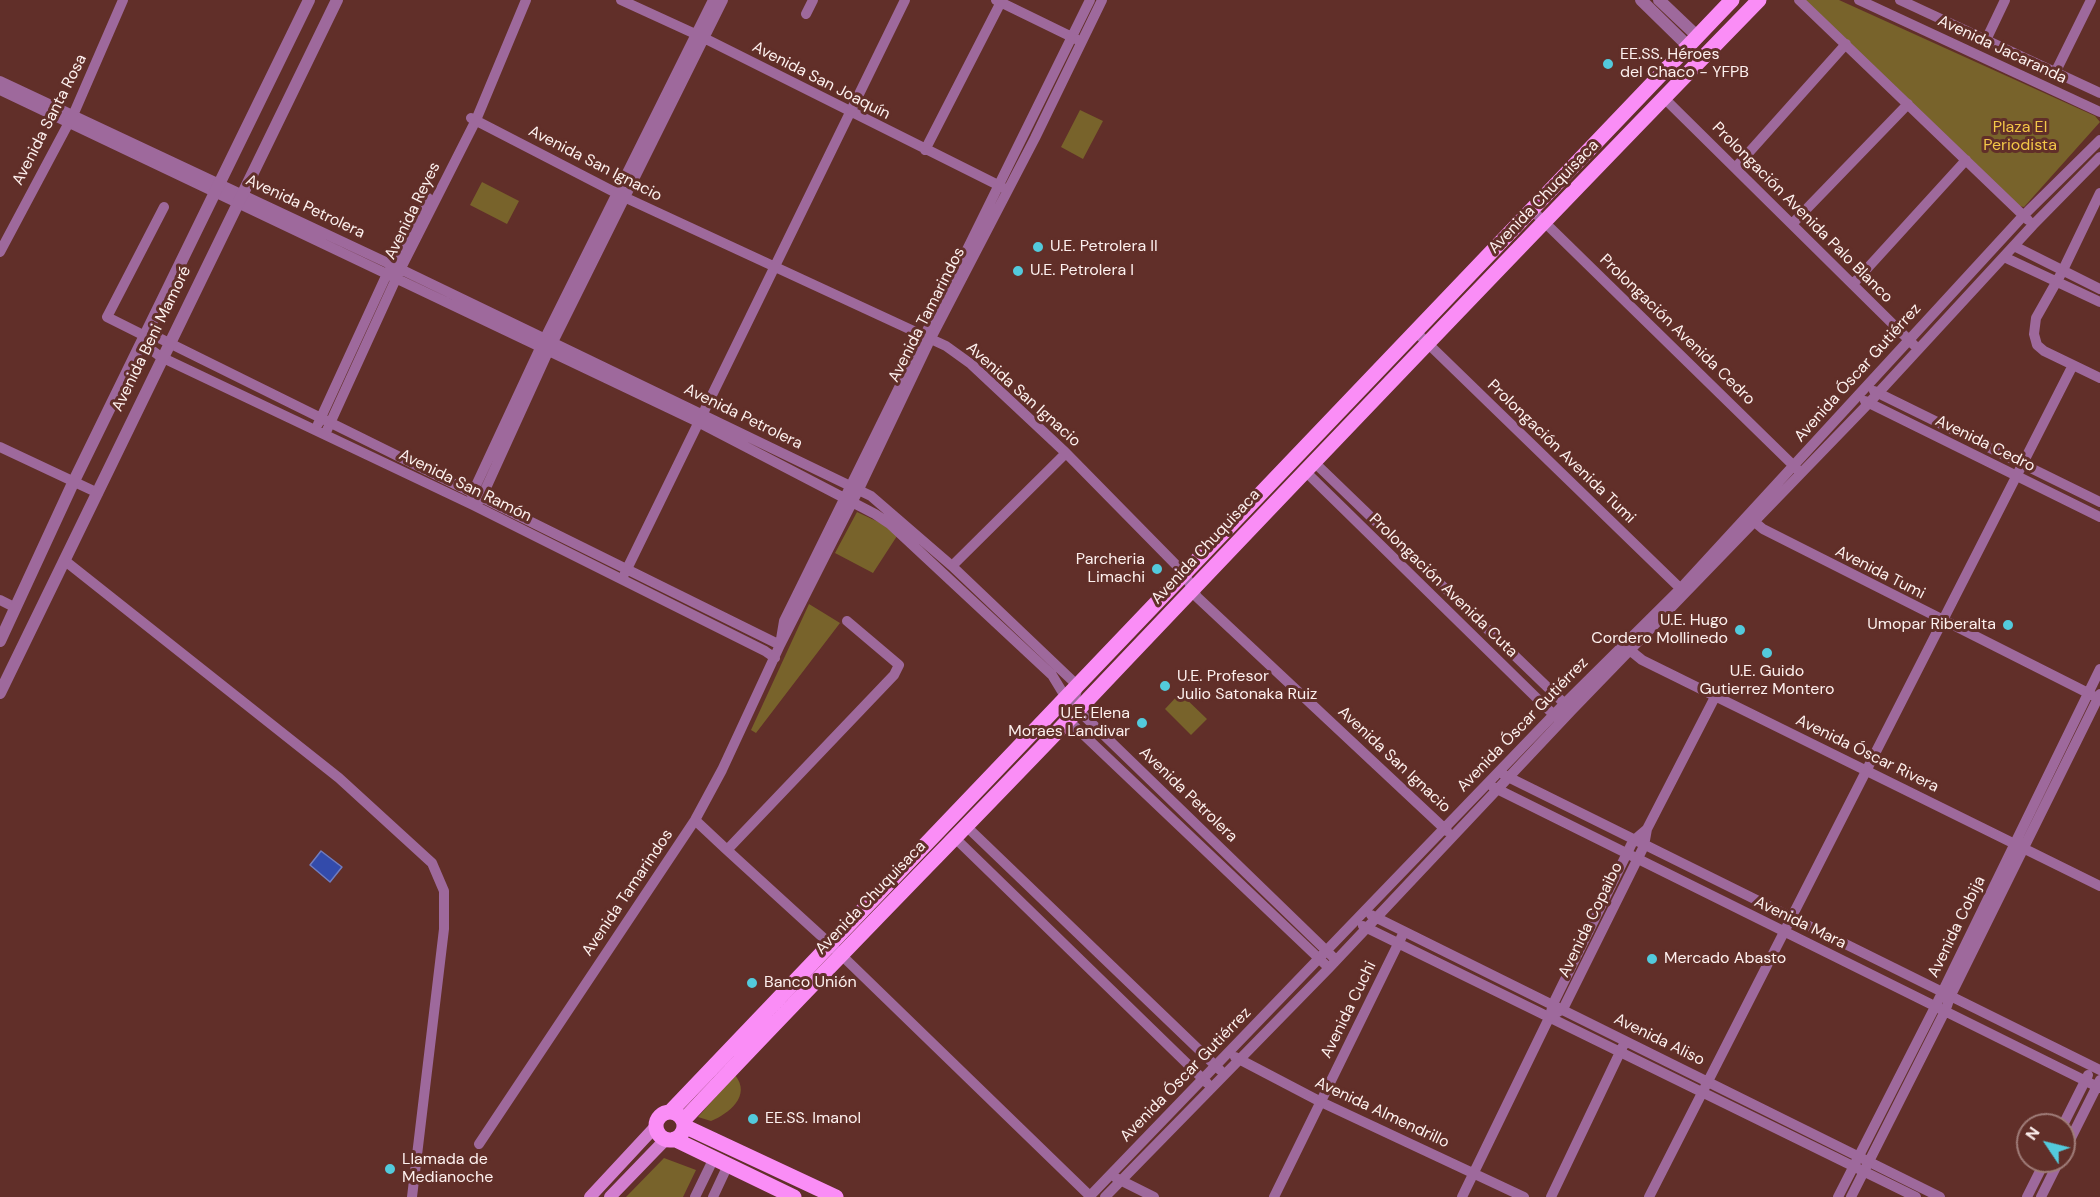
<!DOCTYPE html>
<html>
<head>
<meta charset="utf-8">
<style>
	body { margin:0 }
	#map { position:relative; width:2100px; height:1197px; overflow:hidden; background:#612f29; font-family:"DM Sans",sans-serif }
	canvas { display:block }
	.north { position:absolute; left:2016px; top:1113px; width:60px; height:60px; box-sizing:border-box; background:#612f29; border:2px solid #9f7c78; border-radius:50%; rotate:305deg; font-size:16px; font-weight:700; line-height:24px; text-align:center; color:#fdf0ee }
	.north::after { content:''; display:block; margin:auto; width:21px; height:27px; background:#53cadc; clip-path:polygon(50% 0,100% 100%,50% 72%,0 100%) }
</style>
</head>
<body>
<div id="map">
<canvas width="2100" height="1197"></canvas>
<div class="north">N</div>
</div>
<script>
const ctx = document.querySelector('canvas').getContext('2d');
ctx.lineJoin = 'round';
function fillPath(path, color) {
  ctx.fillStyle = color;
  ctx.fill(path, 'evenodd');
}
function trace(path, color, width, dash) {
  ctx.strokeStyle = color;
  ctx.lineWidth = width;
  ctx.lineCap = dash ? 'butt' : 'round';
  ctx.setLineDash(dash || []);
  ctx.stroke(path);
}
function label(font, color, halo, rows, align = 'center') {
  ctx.font = font + ' "DM Sans",sans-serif';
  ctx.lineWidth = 6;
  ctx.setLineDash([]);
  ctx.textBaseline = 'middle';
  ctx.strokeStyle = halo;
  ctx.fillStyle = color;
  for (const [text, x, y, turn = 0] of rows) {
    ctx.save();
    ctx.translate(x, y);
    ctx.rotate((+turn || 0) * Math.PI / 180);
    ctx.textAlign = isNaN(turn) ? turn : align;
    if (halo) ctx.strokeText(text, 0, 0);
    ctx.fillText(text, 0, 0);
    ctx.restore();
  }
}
const green = new Path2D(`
	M 1805,0 L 1839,0 L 2095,116 L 2100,122 L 2024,207 L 2019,206 Z
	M 1080,110 L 1103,121 L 1083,159 L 1061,147 Z
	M 482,182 L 519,201 L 507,224 L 470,205 Z
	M 857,512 L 887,526 L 897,536 L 873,573 L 835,553 Z
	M 809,604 L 840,623 L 756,733 L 751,730 Z
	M 1180,693 L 1207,719 L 1191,735 L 1165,709 Z
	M 735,1075 C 752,1096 728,1114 711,1121 L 698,1117 Z
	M 664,1158 L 696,1170 L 683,1197 L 626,1197 Z`);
const water = new Path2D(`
	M 321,851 L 342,867 L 330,882 L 310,865 Z`);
const minor = new Path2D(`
	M 621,0 L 704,38 L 1002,187
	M 713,0 L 540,348 L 472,494 L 473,505 L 481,499 L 548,352 L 723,0
	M 996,0 L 1076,39
	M 1090,0 L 784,621 L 780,645 L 859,489 L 930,340 L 1035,138 L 1102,0
	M 1799,0 L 2028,220
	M 1859,0 L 2100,112
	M 1900,0 L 2100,93
	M 806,14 L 813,0
	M 1986,40 L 2005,0
	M 2055,73 L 2091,0
	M 0,81 L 392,265 L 871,496 L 952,566 L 1078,686 L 1074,701 L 1078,710 L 1336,960
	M 0,90 L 698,422 L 875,514 L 890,524 L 1052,675 L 1066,698 L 1064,710 L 1068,720 L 1329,968
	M 1664,98 L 1914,345
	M 471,118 L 624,197 L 946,346 L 971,364 L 1066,453 L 1184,573 L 1197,597 L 1447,831
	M 925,150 L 1002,0
	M 1735,168 L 1846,44
	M 2100,193 L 2062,272 L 2036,318 L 2034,334 L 2037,345 L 2044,351 L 2100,378
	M 1532,210 L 1798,470
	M 1792,224 L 1908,104
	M 2014,246 L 2100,289
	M 0,252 L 74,113 L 123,0
	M 2004,257 L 2100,302
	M 1853,284 L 1966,160
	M 147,332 L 780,645 L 722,770 L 695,820 L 479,1144
	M 1416,332 L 1684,592
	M 145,336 L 107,317 L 164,207
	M 142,343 L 161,357 L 473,505 L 765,651 L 775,658
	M 1874,391 L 2100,502
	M 1865,401 L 2100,517
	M 318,424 L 386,276 L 428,198
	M 327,430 L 400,270 L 476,120 L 526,0
	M 0,447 L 98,493
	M 1314,462 L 1569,708
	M 1305,471 L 1557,718
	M 1750,518 L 1763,529 L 2092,695
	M 64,560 L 339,778 L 432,863 L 444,891 L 444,929 L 412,1197
	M 952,566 L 1066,453
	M 625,573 L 905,0
	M 0,600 L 16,608
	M 847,621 L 899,665 L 894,675 L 727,850 L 830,944 L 1091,1197
	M 1626,647 L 1642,660 L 2100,886
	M 1504,775 L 2100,1070
	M 1493,787 L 2100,1088
	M 695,820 L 727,850
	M 965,825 L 1220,1070
	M 954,837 L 1207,1083
	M 1371,915 L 1940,1197
	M 1363,926 L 1916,1197
	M 1558,1012 L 1563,1009 L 1644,846 L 1647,829 L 1715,697
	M 1235,1057 L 1321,1102 L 1524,1197
	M 2063,1125 L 2088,1075
	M 2064,1152 L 2100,1080
	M 1116,1178 L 1154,1197
	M 695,1197 L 714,1158
	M 713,1197 L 728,1165
	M 1089,1197 L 1564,704 L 1681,588 L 2023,216 L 2100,140
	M 1105,1197 L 1329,968 L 1572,710 L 1868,404 L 2033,225 L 2100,157
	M 1274,1197 L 1402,936
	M 1462,1197 L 1550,1016 L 1553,1004 L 1633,841 L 1647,829
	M 1551,1197 L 1623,1046
	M 1649,1197 L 2073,365
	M 1838,1197 L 1936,1005 L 2100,669
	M 1851,1197 L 1946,1009 L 1950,997 L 2100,694
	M 2027,1197 L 2045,1161
	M 2041,1197 L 2059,1161`);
const tertiary = new Path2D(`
	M 1641,0 L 1688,46
	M 1659,0 L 1697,36
	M 0,641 L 73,483 L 309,0
	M 0,693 L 337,0`);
const secondary = new Path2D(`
	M 590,1197 L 656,1126
	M 610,1197 L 666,1139`);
const primary = new Path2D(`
	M 670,1112 L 1732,0
	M656 1126a14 14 0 1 1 28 0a14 14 0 1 1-28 0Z
	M 683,1121 C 813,982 947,847 1078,710 C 1304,472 1530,235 1759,0
	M 684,1126 L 836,1197
	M 674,1139 L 794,1197`);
const markers = [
	[1608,64,6,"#53cadc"],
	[1038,247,6,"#53cadc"],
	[1018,271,6,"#53cadc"],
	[1157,569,6,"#53cadc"],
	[2008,625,6,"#53cadc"],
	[1740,630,6,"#53cadc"],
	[1767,653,6,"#53cadc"],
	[1165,686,6,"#53cadc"],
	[1142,723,6,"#53cadc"],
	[1652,959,6,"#53cadc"],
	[752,983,6,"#53cadc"],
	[753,1119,6,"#53cadc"],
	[390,1169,6,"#53cadc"]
];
const streetNames = [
	["Avenida Jacaranda",2002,50,25],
	["Avenida San Joaquín",821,81,27],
	["Avenida Santa Rosa",50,120,-63],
	["Avenida San Ignacio",595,164,27],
	["Avenida Chuquisaca",1544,197,-46],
	["Avenida Petrolera",305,207,25],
	["Avenida Reyes",413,211,-64],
	["Prolongación Avenida Palo Blanco",1802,213,45],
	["Avenida Tamarindos",927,315,-63],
	["Prolongación Avenida Cedro",1677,330,44],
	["Avenida Beni Mamoré",152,339,-64],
	["Avenida Óscar Gutiérrez",1858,373,-48],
	["Avenida San Ignacio",1023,395,42],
	["Avenida Petrolera",743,417,26],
	["Avenida Cedro",1985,444,26],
	["Prolongación Avenida Tumi",1561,452,44],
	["Avenida San Ramón",465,486,26],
	["Avenida Chuquisaca",1206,547,-47],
	["Avenida Tumi",1880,573,27],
	["Prolongación Avenida Cuta",1443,586,44],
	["Avenida Óscar Gutiérrez",1523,725,-46],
	["Avenida Óscar Rivera",1867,754,26],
	["Avenida San Ignacio",1394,760,43],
	["Avenida Petrolera",1188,795,44],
	["Avenida Tamarindos",628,893,-56],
	["Avenida Chuquisaca",871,898,-46],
	["Avenida Copaibo",1591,920,-64],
	["Avenida Mara",1800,923,26],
	["Avenida Cobija",1957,927,-64],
	["Avenida Cuchi",1349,1010,-64],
	["Avenida Aliso",1659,1040,26],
	["Avenida Óscar Gutiérrez",1186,1075,-46],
	["Avenida Almendrillo",1382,1113,25]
];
const poiNames = [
	["EE.SS. Héroes",1620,55],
	["del Chaco - YFPB",1620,73],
	["U.E. Petrolera II",1050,247],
	["U.E. Petrolera I",1030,271],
	["Parcheria",1145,560,"right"],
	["Limachi",1145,578,"right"],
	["U.E. Hugo",1728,621,"right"],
	["Cordero Mollinedo",1728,639,"right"],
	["Umopar Riberalta",1996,625,"right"],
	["U.E. Guido",1767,672,"center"],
	["Gutierrez Montero",1767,690,"center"],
	["U.E. Profesor",1177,677],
	["Julio Satonaka Ruiz",1177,695],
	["U.E. Elena",1130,714,"right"],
	["Moraes Landivar",1130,732,"right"],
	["Mercado Abasto",1664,959],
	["Banco Unión",764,983],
	["EE.SS. Imanol",765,1119],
	["Llamada de",402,1160],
	["Medianoche",402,1178]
];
const parkNames = [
	["Plaza El",2020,128],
	["Periodista",2020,146]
];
fillPath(green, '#78632b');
fillPath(water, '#334bab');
trace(water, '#707cbf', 1.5);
trace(minor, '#9e699c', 10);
trace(tertiary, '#9e699c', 12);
trace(secondary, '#d27ecf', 12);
trace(primary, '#fa8df6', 15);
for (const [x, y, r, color] of markers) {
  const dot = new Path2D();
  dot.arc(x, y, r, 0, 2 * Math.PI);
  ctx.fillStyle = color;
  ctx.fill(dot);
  trace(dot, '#612f29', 2);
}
label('16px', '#fdf0ee', '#612f29', streetNames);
label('16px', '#fdf0ee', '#612f29', poiNames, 'left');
label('16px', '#f4c748', '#612f29', parkNames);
</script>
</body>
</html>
